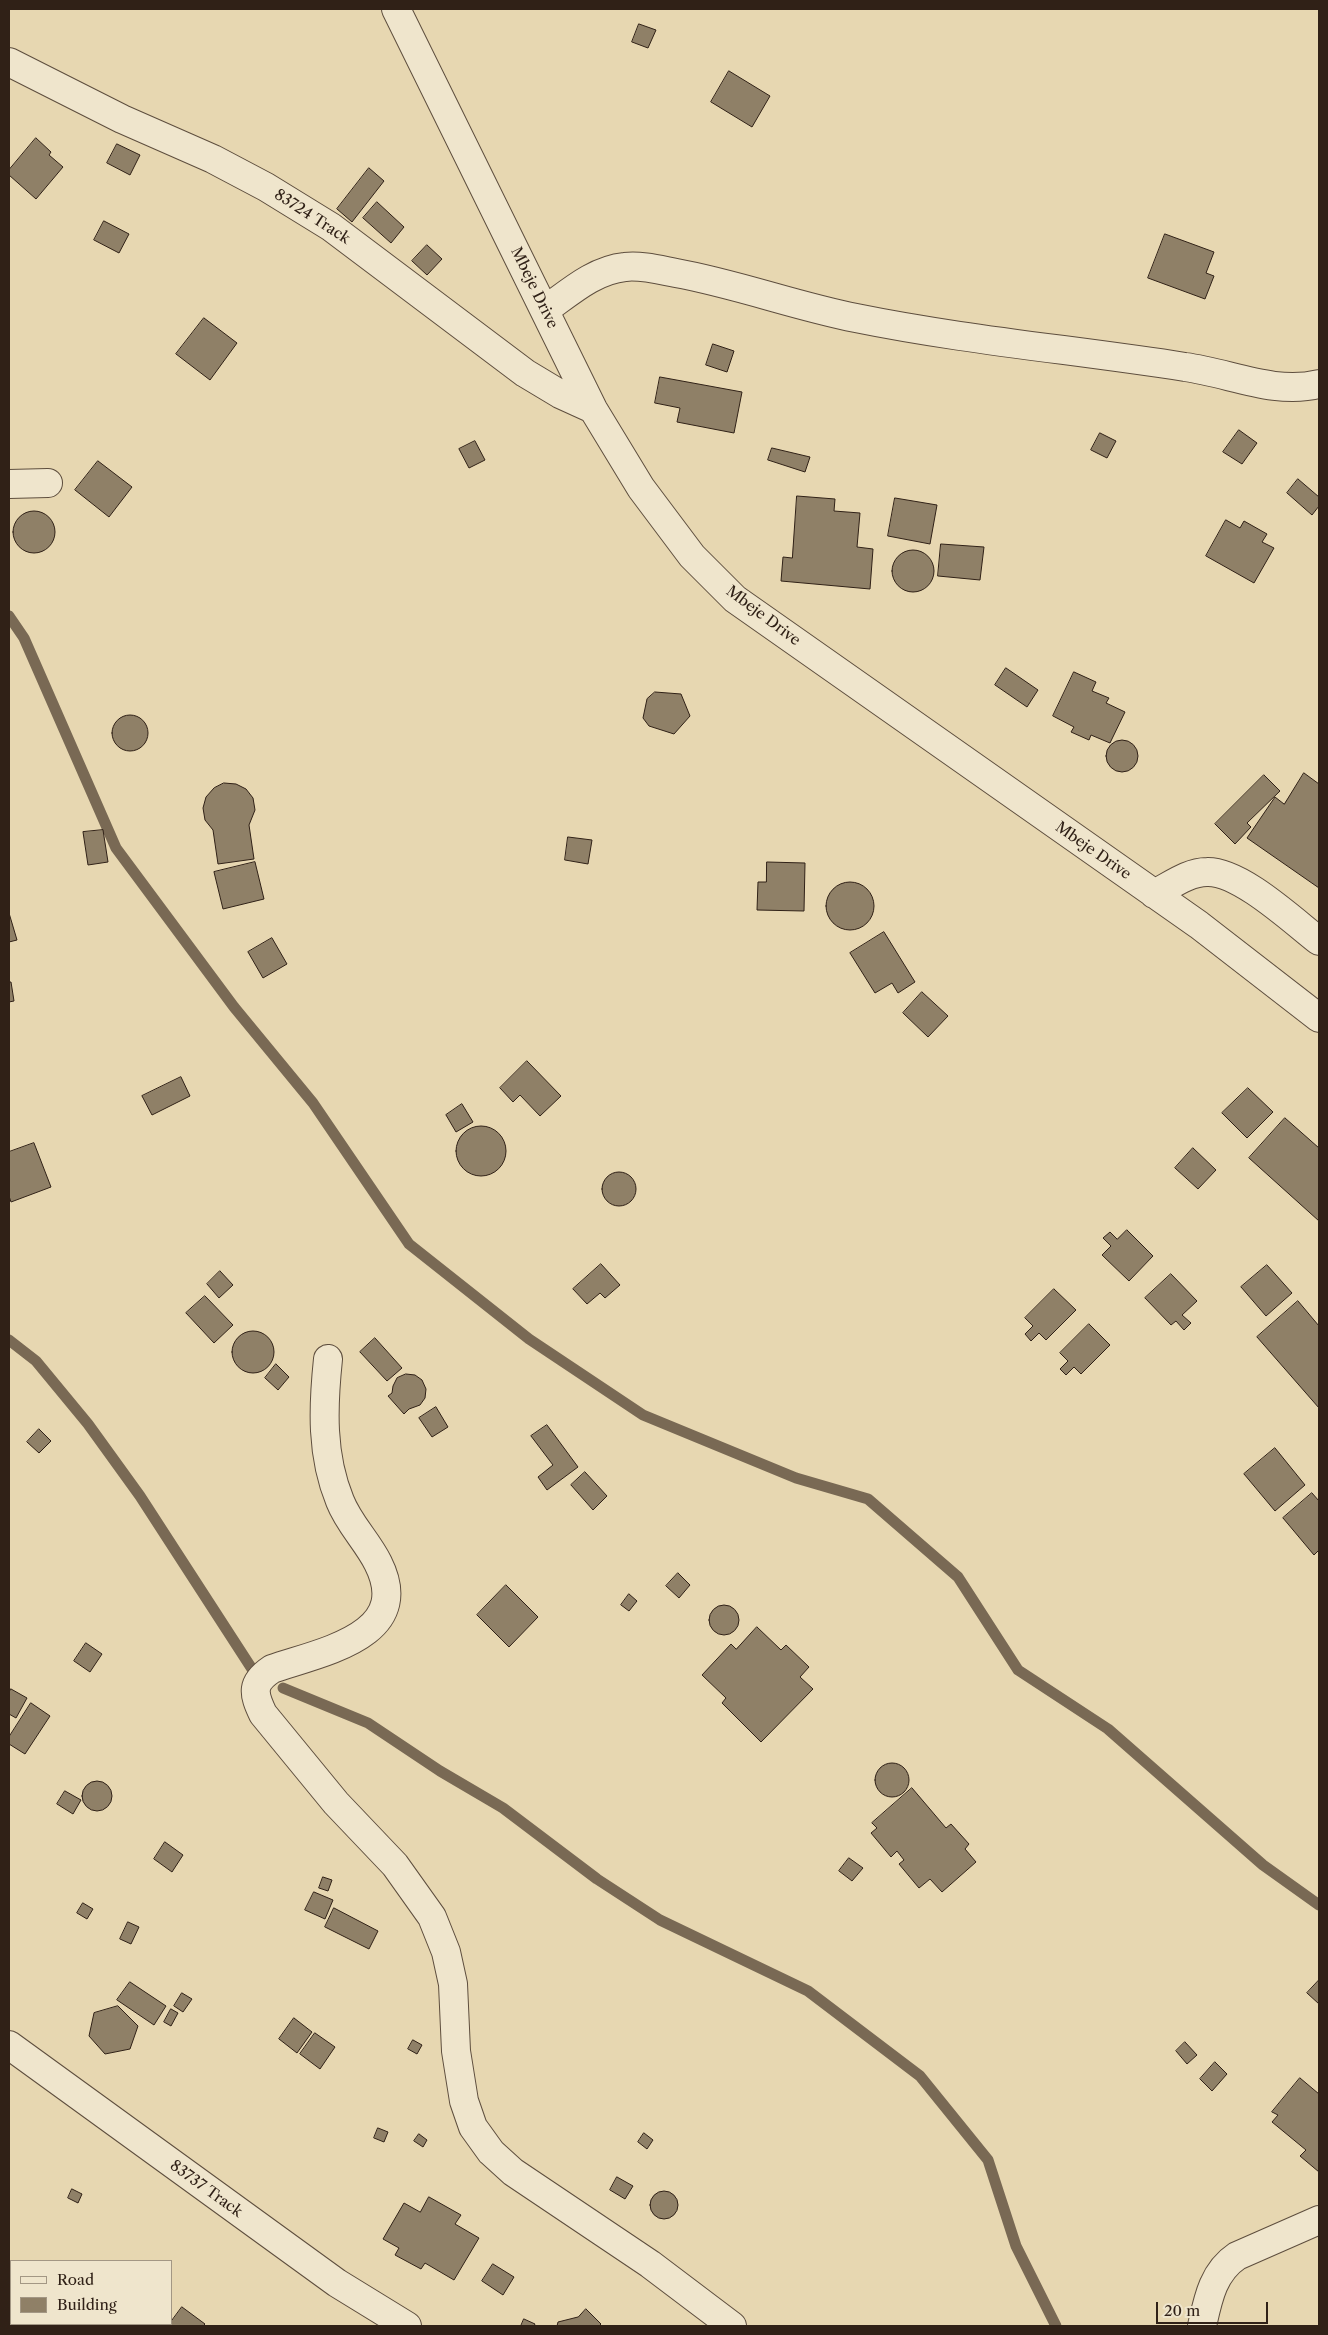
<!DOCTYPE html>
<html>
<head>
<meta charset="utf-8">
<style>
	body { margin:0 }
	#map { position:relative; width:1328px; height:2335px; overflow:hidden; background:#e7d7b1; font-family:"Libre Caslon Text",serif }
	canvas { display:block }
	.frame { position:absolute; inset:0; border:10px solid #302117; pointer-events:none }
	.legend { position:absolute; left:10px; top:2260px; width:162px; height:65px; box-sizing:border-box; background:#efe5cc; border:1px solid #a39784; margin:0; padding:6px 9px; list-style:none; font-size:15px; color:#302117 }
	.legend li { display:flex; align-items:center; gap:10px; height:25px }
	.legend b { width:25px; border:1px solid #a39784 }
	.scale { position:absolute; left:1156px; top:2302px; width:112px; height:22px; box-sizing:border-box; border:2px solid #302117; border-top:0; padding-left:6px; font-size:15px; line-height:18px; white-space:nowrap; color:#302117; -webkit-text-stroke:4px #efe5cc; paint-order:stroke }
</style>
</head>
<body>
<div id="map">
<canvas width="1328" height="2335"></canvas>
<div class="frame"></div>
<ul class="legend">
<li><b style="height:6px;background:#efe5cc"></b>Road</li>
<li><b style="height:14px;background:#8f8067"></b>Building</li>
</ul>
<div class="scale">20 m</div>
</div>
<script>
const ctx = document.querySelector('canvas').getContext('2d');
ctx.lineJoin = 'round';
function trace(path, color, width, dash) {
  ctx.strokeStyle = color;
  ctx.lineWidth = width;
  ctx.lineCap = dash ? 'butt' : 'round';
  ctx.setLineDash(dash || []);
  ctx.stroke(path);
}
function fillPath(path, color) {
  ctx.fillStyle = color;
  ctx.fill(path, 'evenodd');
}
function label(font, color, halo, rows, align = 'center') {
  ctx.font = font + ' "Libre Caslon Text",serif';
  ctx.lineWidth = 5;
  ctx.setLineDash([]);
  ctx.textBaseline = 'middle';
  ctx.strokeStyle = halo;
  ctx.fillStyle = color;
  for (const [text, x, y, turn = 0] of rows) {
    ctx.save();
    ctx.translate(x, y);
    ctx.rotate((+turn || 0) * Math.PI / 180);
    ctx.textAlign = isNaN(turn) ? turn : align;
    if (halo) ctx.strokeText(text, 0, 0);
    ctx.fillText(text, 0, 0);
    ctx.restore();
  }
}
const stream = new Path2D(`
	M 9,616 L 24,638 L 116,848 L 234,1007 L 313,1103 L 409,1244 L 529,1339 L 643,1415 L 796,1478 L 868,1499 L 958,1577 L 1018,1670 L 1108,1729 L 1263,1865 L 1319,1905
	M 9,1340 L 36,1361 L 88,1424 L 140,1496 L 254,1672
	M 283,1688 L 368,1723 L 440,1771 L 503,1808 L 597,1879 L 660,1920 L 808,1991 L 920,2076 L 988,2160 L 1016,2246 L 1056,2326`);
const building = new Path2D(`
	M 639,24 L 656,30 L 648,48 L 632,42 Z
	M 729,71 L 770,96 L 752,127 L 711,102 Z
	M 36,138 L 51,152 L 49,155 L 63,167 L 36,199 L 9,175 L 9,170 Z
	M 117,144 L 140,155 L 130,175 L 107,163 Z
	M 369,168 L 384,181 L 352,222 L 337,209 Z
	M 377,202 L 404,227 L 391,243 L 363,218 Z
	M 104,221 L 129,234 L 119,253 L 94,240 Z
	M 1165,234 L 1214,252 L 1206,273 L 1214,276 L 1205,299 L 1148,278 Z
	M 427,245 L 442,259 L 427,275 L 412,261 Z
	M 204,318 L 237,343 L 210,380 L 176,354 Z
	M 713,344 L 734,351 L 727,372 L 706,365 Z
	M 660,377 L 742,392 L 734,433 L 677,422 L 680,408 L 655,403 Z
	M 1239,430 L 1257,443 L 1242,464 L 1223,452 Z
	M 1100,433 L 1116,441 L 1107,458 L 1091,450 Z
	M 475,441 L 485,460 L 469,468 L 459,449 Z
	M 772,448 L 810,457 L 805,472 L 768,460 Z
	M 98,461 L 132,487 L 109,517 L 75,490 Z
	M 1298,479 L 1319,497 L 1319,506 L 1312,515 L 1287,493 Z
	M 797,496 L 835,499 L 834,511 L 860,513 L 857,547 L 873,549 L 870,589 L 781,581 L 783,557 L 792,558 Z
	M 895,498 L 937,505 L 930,544 L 888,536 Z
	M13 532a21 21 0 1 1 42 0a21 21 0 1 1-42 0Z
	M 1226,520 L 1240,528 L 1244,521 L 1267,534 L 1262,542 L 1274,548 L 1254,583 L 1206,556 Z
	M 941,544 L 984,547 L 980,580 L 938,576 Z
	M892 571a21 21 0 1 1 42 0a21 21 0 1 1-42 0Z
	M 1006,668 L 1038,690 L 1027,707 L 995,685 Z
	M 1074,672 L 1096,682 L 1092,691 L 1109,698 L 1106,703 L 1125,712 L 1110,743 L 1091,735 L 1089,740 L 1071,732 L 1074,727 L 1053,716 Z
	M 655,692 L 681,694 L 690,716 L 674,734 L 649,726 L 643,718 L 647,699 Z
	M112 733a18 18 0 1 1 36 0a18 18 0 1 1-36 0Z
	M1106 756a16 16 0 1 1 32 0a16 16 0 1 1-32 0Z
	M 1304,773 L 1319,784 L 1319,888 L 1247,838 L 1275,797 L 1284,804 Z
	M 1264,775 L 1280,791 L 1247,823 L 1251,827 L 1235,844 L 1215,824 Z
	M 224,783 L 236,784 L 246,789 L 253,798 L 255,810 L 249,825 L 254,859 L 218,864 L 213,830 L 205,820 L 203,808 L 206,797 L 214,788 Z
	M 103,830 L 108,862 L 88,865 L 83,832 Z
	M 568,837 L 592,840 L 588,864 L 565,860 Z
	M 255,862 L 264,899 L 223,909 L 214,872 Z
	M 767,862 L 805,863 L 804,911 L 757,910 L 758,882 L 766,882 Z
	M826 906a24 24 0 1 1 48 0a24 24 0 1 1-48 0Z
	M 9,913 L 17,940 L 9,942 Z
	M 884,932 L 915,982 L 898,993 L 892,983 L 875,993 L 850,953 Z
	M 272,938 L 287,964 L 263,978 L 248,952 Z
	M 9,982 L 11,982 L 14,1001 L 9,1002 Z
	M 922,992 L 948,1016 L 928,1037 L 903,1013 Z
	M 527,1061 L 561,1096 L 540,1116 L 520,1095 L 513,1102 L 500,1088 Z
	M 181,1077 L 190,1096 L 152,1115 L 142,1096 Z
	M 1248,1088 L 1273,1112 L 1247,1138 L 1222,1113 Z
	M 462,1104 L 473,1122 L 456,1132 L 446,1115 Z
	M 1285,1118 L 1319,1148 L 1319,1221 L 1249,1158 Z
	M456 1151a25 25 0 1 1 50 0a25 25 0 1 1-50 0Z
	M 34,1143 L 51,1187 L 11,1202 L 9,1196 L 9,1152 Z
	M 1193,1148 L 1216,1170 L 1198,1189 L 1175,1168 Z
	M602 1189a17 17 0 1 1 34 0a17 17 0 1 1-34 0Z
	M 1127,1230 L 1153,1256 L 1129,1281 L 1102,1255 L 1111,1246 L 1103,1238 L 1110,1232 L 1117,1239 Z
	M 601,1264 L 620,1285 L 605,1298 L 600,1293 L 587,1304 L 573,1289 Z
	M 1267,1265 L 1292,1293 L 1266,1316 L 1241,1287 Z
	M 220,1271 L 233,1285 L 219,1298 L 207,1284 Z
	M 1171,1274 L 1197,1301 L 1182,1315 L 1191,1323 L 1184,1330 L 1176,1321 L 1171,1325 L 1145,1298 Z
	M 1054,1289 L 1076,1310 L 1046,1340 L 1039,1333 L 1031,1341 L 1025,1334 L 1033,1326 L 1025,1318 Z
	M 205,1296 L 233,1325 L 214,1343 L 186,1313 Z
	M 1298,1301 L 1319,1326 L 1319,1408 L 1257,1337 Z
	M 1089,1324 L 1110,1345 L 1081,1374 L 1074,1367 L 1066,1375 L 1060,1369 L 1068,1361 L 1060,1353 Z
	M232 1352a21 21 0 1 1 42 0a21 21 0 1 1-42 0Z
	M 375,1338 L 402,1368 L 387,1381 L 360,1352 Z
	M 276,1364 L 289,1377 L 278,1390 L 265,1378 Z
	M 406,1374 L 415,1375 L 422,1380 L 426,1389 L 425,1398 L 420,1405 L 409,1409 L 404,1414 L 388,1396 L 392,1393 L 393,1386 L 397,1378 Z
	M 436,1407 L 448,1427 L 432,1437 L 419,1418 Z
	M 547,1425 L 578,1467 L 547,1490 L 538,1477 L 553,1465 L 531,1436 Z
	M 39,1429 L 51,1441 L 39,1453 L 27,1442 Z
	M 1275,1448 L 1305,1485 L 1275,1511 L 1244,1474 Z
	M 585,1472 L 607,1496 L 593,1510 L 571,1485 Z
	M 1312,1493 L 1319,1501 L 1319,1550 L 1314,1555 L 1283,1518 Z
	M 678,1573 L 690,1585 L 679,1598 L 666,1586 Z
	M 506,1585 L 538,1617 L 509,1647 L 477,1615 Z
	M 629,1594 L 637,1601 L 629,1611 L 621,1605 Z
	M709 1620a15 15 0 1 1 30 0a15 15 0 1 1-30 0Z
	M 757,1627 L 781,1650 L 786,1645 L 809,1667 L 800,1677 L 813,1689 L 761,1742 L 722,1703 L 726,1698 L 702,1675 L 731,1644 L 736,1649 Z
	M 86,1643 L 102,1654 L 90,1672 L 74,1661 Z
	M 11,1689 L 27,1698 L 16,1718 L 9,1714 L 9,1693 Z
	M 31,1703 L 50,1716 L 25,1754 L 9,1744 L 9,1737 Z
	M875 1780a17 17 0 1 1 34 0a17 17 0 1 1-34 0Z
	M82 1796a15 15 0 1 1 30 0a15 15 0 1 1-30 0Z
	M 912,1788 L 946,1828 L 951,1824 L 969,1844 L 965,1849 L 976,1862 L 942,1892 L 930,1879 L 919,1888 L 899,1864 L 904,1860 L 897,1851 L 891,1857 L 871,1833 L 877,1828 L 872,1823 Z
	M 65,1791 L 81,1800 L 73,1814 L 57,1804 Z
	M 165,1842 L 183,1855 L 172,1872 L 154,1859 Z
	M 849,1858 L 863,1868 L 852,1881 L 839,1871 Z
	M 323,1877 L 332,1880 L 328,1891 L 319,1888 Z
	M 314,1892 L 333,1900 L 325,1919 L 305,1910 Z
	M 83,1903 L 93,1909 L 87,1919 L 77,1913 Z
	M 334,1908 L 378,1931 L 369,1949 L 325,1927 Z
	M 128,1922 L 139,1927 L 131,1944 L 120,1939 Z
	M 1319,1980 L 1319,2004 L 1307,1993 Z
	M 130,1982 L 166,2006 L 154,2025 L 117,2000 Z
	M 182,1993 L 192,1999 L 183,2012 L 174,2006 Z
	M 118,2006 L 138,2026 L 130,2049 L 105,2054 L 89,2036 L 94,2013 Z
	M 171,2009 L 178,2013 L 171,2026 L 164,2022 Z
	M 294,2018 L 312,2032 L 297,2053 L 279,2039 Z
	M 315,2033 L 335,2047 L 320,2069 L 300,2054 Z
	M 413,2040 L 422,2045 L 417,2054 L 408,2049 Z
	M 1185,2042 L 1197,2055 L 1187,2064 L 1176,2051 Z
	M 1215,2062 L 1227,2074 L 1212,2091 L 1200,2079 Z
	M 1300,2078 L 1319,2094 L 1319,2172 L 1300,2156 L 1306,2150 L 1272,2122 L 1278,2115 L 1272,2112 Z
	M 378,2128 L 388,2132 L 384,2142 L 374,2138 Z
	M 644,2133 L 653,2140 L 647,2149 L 638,2142 Z
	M 419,2134 L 427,2140 L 423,2147 L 414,2141 Z
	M 617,2177 L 633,2186 L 625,2199 L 610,2190 Z
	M 72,2189 L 82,2194 L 78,2203 L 68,2198 Z
	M650 2205a14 14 0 1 1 28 0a14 14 0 1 1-28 0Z
	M 429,2197 L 461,2215 L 455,2224 L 479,2238 L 454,2280 L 425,2263 L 421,2269 L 395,2255 L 399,2248 L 383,2239 L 404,2203 L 420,2212 Z
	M 493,2264 L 514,2277 L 503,2295 L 482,2281 Z
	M 182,2307 L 205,2324 L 203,2326 L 168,2326 Z
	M 586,2309 L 601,2324 L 599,2326 L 557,2326 L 558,2322 L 578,2317 Z
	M 524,2319 L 535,2324 L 534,2326 L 521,2326 Z`);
const minor = new Path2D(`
	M 396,9 L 593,409 L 641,488 L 692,556 L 735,599 L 1199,925 L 1319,1018
	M 9,62 L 122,119 L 213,159 L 266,187 L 331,227 L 525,373 L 560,394 L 593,409
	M 545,310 C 569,293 594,270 625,267 C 641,265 660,270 676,273 C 737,284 795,306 856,318 C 964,340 1076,350 1185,367 C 1230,373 1274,395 1319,384
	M 9,484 L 48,483
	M 1154,894 C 1170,886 1188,872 1207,872 C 1240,871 1292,920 1319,941
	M 328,1359 C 323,1407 321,1455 340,1501 C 349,1524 367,1541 378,1563 C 415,1636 321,1652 272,1669 C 251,1683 253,1693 263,1714 L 336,1803 L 395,1865 L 432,1917 L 446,1952 L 453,1984 L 456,2051 L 464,2101 L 473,2127 L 491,2152 L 513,2172 L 650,2264 L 732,2326
	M 9,2045 L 337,2283 L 407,2326
	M 23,2324 L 26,2326
	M 1202,2326 C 1208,2299 1213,2272 1237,2256 L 1319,2220`);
const streetNames = [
	["83724 Track",312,217,33],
	["Mbeje Drive",534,288,64],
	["Mbeje Drive",763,616,37],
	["Mbeje Drive",1093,851,35],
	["83737 Track",206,2189,36]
];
trace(stream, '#796954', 11);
fillPath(building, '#8f8067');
trace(building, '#302117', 1);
trace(minor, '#5e4e3e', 30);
trace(minor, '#efe5cc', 28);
label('15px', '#302117', '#efe5cc', streetNames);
</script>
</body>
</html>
